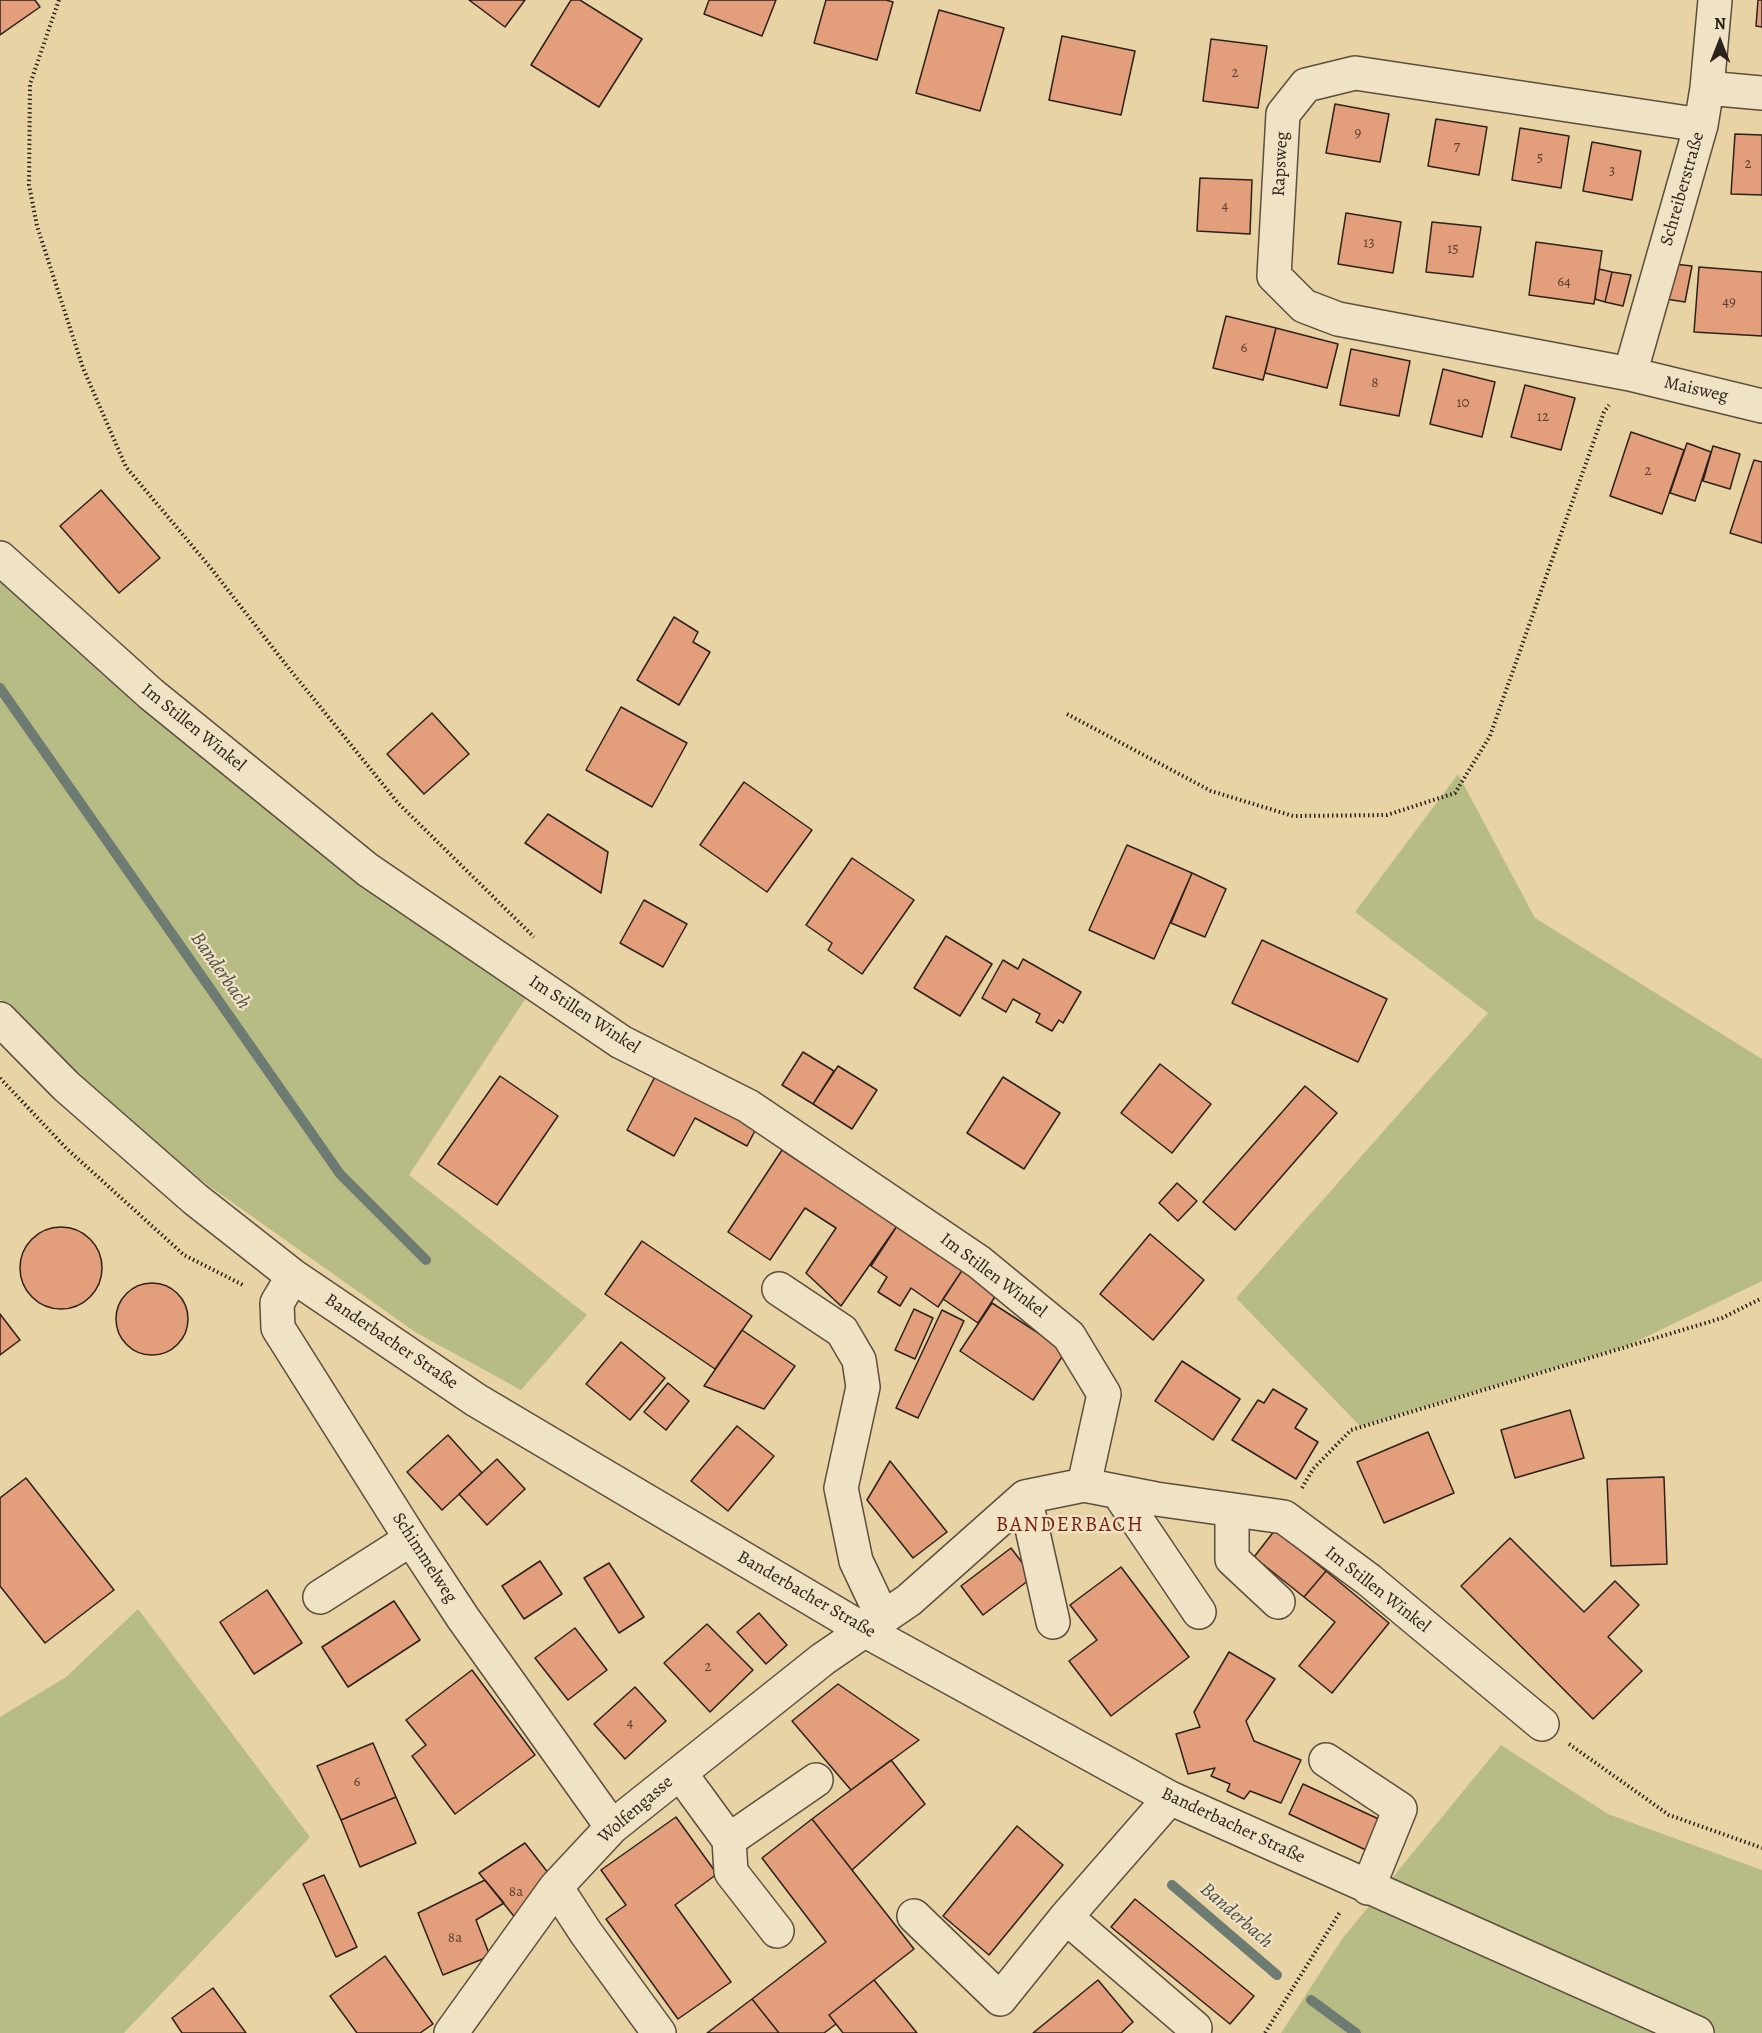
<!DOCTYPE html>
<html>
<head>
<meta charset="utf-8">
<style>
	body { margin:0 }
	#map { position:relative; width:1762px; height:2033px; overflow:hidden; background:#e8d3a5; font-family:Alegreya,serif }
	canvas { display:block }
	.north { position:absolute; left:1690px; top:12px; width:60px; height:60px; -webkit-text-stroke:4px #f0e2c4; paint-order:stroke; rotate:0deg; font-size:16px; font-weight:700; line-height:24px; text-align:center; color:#2d211b }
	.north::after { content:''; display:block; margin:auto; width:21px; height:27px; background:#2d211b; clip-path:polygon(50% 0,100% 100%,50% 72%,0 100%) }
</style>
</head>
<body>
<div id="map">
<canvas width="1762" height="2033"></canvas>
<div class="north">N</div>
</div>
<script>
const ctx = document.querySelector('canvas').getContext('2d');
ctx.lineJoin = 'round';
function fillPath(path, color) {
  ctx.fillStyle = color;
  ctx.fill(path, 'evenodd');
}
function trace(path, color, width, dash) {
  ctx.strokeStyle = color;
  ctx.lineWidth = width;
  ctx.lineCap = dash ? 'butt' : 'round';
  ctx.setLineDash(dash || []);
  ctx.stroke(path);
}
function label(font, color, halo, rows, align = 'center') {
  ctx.font = font + ' Alegreya,serif';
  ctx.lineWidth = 4.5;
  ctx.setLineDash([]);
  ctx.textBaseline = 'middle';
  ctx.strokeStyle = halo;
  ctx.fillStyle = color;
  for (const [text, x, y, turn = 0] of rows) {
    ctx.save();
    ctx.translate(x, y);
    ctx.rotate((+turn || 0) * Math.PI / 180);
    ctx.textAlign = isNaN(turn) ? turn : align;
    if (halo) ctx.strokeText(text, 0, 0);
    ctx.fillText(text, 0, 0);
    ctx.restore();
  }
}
const green = new Path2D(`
	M 0,549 L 528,995 L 409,1175 L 587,1315 L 521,1390 L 415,1332 L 133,1132 L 0,999 Z
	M 1458,774 L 1535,918 L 1762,1059 L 1762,1281 L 1629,1345 L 1360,1426 L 1236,1298 L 1488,1013 L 1355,912 Z
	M 138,1609 L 310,1837 L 124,2033 L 0,2033 L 0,1717 L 66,1677 Z
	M 1501,1745 L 1608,1814 L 1762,1870 L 1762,2033 L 1281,2033 L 1342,1939 Z`);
const stream = new Path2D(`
	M 0,688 L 340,1174 L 426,1260
	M 1172,1885 L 1277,1975
	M 1311,2000 L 1356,2033`);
const building = new Path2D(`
	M 0,0 L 35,0 L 40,7 L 0,35 Z
	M 469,0 L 525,0 L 505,27 Z
	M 571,0 L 580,0 L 642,39 L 599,107 L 531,65 Z
	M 709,0 L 776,0 L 762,36 L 704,14 Z
	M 826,0 L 886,0 L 893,2 L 877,60 L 814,43 Z
	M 1758,0 L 1762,0 L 1762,27 L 1756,26 Z
	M 939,10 L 1004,28 L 980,111 L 916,93 Z
	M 1062,36 L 1135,51 L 1121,115 L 1049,100 Z
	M 1211,39 L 1267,46 L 1258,108 L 1203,101 Z
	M 1335,104 L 1389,114 L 1380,162 L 1326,153 Z
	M 1436,119 L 1487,127 L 1479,175 L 1428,166 Z
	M 1520,128 L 1569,136 L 1561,188 L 1512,180 Z
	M 1735,134 L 1762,135 L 1762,195 L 1731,194 Z
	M 1592,142 L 1641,151 L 1632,200 L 1583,191 Z
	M 1200,178 L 1252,180 L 1250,234 L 1197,231 Z
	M 1346,213 L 1401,222 L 1393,273 L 1338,264 Z
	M 1432,222 L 1481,227 L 1473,277 L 1426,272 Z
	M 1536,242 L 1602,251 L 1594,304 L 1529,295 Z
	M 1674,264 L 1692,266 L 1685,302 L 1666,299 Z
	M 1699,267 L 1762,272 L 1762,336 L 1694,332 Z
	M 1599,269 L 1612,272 L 1605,302 L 1595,299 Z
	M 1612,272 L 1631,275 L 1623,306 L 1605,302 Z
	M 1226,316 L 1276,328 L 1263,380 L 1213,368 Z
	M 1276,328 L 1338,344 L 1327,388 L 1265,373 Z
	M 1351,349 L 1410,361 L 1399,416 L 1340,405 Z
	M 1443,369 L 1495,382 L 1482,437 L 1430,424 Z
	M 1525,385 L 1575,398 L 1561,450 L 1511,437 Z
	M 1631,432 L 1684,450 L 1662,514 L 1610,496 Z
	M 1687,443 L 1711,452 L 1695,501 L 1670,493 Z
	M 1713,446 L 1740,454 L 1730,489 L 1703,481 Z
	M 1754,460 L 1762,462 L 1762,543 L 1730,533 Z
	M 101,490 L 160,558 L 119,593 L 60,526 Z
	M 674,617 L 698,632 L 693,642 L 710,652 L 679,705 L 637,680 Z
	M 621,707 L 687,743 L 652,807 L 586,770 Z
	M 432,713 L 469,754 L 424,794 L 387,754 Z
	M 744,782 L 812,830 L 767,892 L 700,845 Z
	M 548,814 L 608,852 L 601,893 L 525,843 Z
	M 1127,845 L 1192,873 L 1154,959 L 1089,930 Z
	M 852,858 L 914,900 L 862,974 L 828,950 L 832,943 L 806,925 Z
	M 1192,873 L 1226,889 L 1205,937 L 1171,923 Z
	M 644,900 L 687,924 L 663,967 L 620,943 Z
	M 946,936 L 992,964 L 960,1016 L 914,988 Z
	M 1262,940 L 1387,999 L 1358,1062 L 1232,1003 Z
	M 1023,959 L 1081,992 L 1063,1023 L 1059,1020 L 1052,1031 L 1036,1022 L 1040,1014 L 1013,999 L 1006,1012 L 982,998 L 1003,960 L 1018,969 Z
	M 803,1052 L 834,1071 L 813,1104 L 782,1085 Z
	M 1160,1064 L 1211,1104 L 1172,1153 L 1121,1113 Z
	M 838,1066 L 877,1090 L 852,1129 L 813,1104 Z
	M 658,1071 L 758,1125 L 747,1146 L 695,1118 L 674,1156 L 627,1130 Z
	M 500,1076 L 558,1116 L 497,1205 L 438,1164 Z
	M 1003,1077 L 1060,1113 L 1024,1169 L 967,1133 Z
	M 1305,1086 L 1337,1113 L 1235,1230 L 1203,1202 Z
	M 782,1150 L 897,1226 L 841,1306 L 806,1273 L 836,1228 L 805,1208 L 770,1260 L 728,1232 Z
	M 1177,1183 L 1197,1201 L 1178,1221 L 1159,1203 Z
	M 897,1226 L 963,1269 L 938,1307 L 911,1288 L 900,1306 L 878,1292 L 887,1277 L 871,1266 Z
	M20 1268a41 41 0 1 1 82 0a41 41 0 1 1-82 0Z
	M 1150,1234 L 1204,1280 L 1153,1340 L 1100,1294 Z
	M 642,1241 L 752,1316 L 715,1369 L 605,1294 Z
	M 963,1269 L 998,1292 L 978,1323 L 943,1299 Z
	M116 1319a36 36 0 1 1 72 0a36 36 0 1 1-72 0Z
	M 992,1303 L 1066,1351 L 1033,1400 L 960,1351 Z
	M 914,1309 L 933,1318 L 915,1359 L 895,1350 Z
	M 942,1310 L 964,1321 L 918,1418 L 896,1408 Z
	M 0,1314 L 20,1340 L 0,1355 Z
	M 742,1330 L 795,1366 L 764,1409 L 704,1386 Z
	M 621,1342 L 665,1378 L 630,1420 L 586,1384 Z
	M 1182,1361 L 1240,1399 L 1213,1440 L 1155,1401 Z
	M 668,1383 L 689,1401 L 666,1430 L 644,1412 Z
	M 1273,1389 L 1307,1409 L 1295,1428 L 1318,1442 L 1296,1479 L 1232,1440 L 1258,1400 L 1264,1403 Z
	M 1570,1410 L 1584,1458 L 1515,1478 L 1501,1430 Z
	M 737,1426 L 774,1456 L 728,1511 L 691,1481 Z
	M 1428,1432 L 1454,1493 L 1384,1523 L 1357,1462 Z
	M 448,1435 L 482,1473 L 442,1510 L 407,1472 Z
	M 497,1459 L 525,1489 L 487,1525 L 459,1494 Z
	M 890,1461 L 947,1532 L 913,1558 L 867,1500 Z
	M 1664,1477 L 1667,1564 L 1611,1566 L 1607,1479 Z
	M 26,1478 L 114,1590 L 45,1643 L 0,1586 L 0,1498 Z
	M 1275,1530 L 1326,1571 L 1304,1597 L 1254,1557 Z
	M 1510,1538 L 1584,1612 L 1615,1581 L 1639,1605 L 1608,1637 L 1642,1671 L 1593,1719 L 1461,1586 Z
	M 1011,1548 L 1033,1577 L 983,1615 L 961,1586 Z
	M 540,1561 L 562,1594 L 524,1619 L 502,1586 Z
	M 609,1563 L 644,1617 L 619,1633 L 584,1578 Z
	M 1121,1567 L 1189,1657 L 1111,1716 L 1069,1661 L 1097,1640 L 1070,1605 Z
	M 1326,1571 L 1389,1623 L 1332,1693 L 1299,1666 L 1335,1622 L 1304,1597 Z
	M 267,1590 L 302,1643 L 254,1674 L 220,1622 Z
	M 394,1601 L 420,1640 L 348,1687 L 322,1647 Z
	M 759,1613 L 787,1645 L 766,1664 L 737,1632 Z
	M 707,1624 L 753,1670 L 710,1712 L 664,1663 Z
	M 575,1628 L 607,1670 L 568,1700 L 535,1658 Z
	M 1229,1652 L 1275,1679 L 1246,1721 L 1254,1741 L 1301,1760 L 1281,1803 L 1250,1791 L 1244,1799 L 1227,1791 L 1230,1784 L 1211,1776 L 1215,1768 L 1188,1774 L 1176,1734 L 1200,1727 L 1194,1712 Z
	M 472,1670 L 535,1755 L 455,1814 L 412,1756 L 426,1745 L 406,1720 Z
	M 838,1684 L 919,1740 L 851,1790 L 792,1721 Z
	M 635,1687 L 666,1721 L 625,1759 L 594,1724 Z
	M 373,1743 L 396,1797 L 341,1820 L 317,1766 Z
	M 891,1760 L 925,1804 L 852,1870 L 812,1819 Z
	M 1303,1784 L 1383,1821 L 1368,1851 L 1289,1814 Z
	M 396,1797 L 416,1843 L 360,1867 L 341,1820 Z
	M 676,1817 L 717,1874 L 675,1905 L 731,1982 L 678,2019 L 606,1919 L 626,1905 L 601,1870 Z
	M 812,1819 L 914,1949 L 829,2015 L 836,2024 L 824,2033 L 779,2033 L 752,1999 L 826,1942 L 762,1858 Z
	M 1017,1826 L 1063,1865 L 989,1955 L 943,1916 Z
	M 525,1843 L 549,1874 L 517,1920 L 479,1873 Z
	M 324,1875 L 357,1947 L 336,1957 L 303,1884 Z
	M 485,1880 L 504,1903 L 476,1920 L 490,1956 L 443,1975 L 418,1913 Z
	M 1135,1899 L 1254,1996 L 1230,2024 L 1111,1927 Z
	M 385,1956 L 433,2024 L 420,2033 L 357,2033 L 330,1996 Z
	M 874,1980 L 917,2033 L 843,2033 L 829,2015 Z
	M 1098,1980 L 1133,2022 L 1121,2033 L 1033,2033 Z
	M 213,1988 L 246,2033 L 182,2033 L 172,2018 Z
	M 752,1999 L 779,2033 L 707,2033 Z`);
const path = new Path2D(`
	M 59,0 L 30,84 L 29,185 L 37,226 L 83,368 L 126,467 L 210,567 L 287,666 L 398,803 L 534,937
	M 1067,714 L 1211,791 L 1293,816 L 1387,815 L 1455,793 L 1490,736 L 1604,412 L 1609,405
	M 0,1078 L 66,1148 L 184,1255 L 245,1286
	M 1302,1488 L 1313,1469 L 1351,1430 L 1722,1318 L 1762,1298
	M 1569,1744 L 1669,1815 L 1762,1848
	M 1265,2033 L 1340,1912`);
const minor = new Path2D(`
	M 1707,88 L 1762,93
	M 1701,125 L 1355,73 L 1306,85 L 1283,114 L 1274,276 L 1304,306 L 1338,319 L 1630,374 L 1762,406
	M 1630,374 L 1701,125 L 1707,88 L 1715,0
	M 0,558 L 151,694 L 368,870 L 621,1042 L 748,1106 L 979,1262 L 1069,1336 L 1104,1394 L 1084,1485
	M 0,1019 L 66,1086 L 195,1199 L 293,1276 L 476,1400 L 864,1630 L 1170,1798 L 1697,2033
	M 293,1276 L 277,1303 L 278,1328 L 411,1539 L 463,1618 L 612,1827
	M 779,1289 L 842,1331 L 859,1360 L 863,1387 L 841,1488 L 856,1561 L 883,1618
	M 1118,1492 L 1199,1612
	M 1025,1497 L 1053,1622
	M 1232,1510 L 1232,1559 L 1278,1602
	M 320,1597 L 411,1539
	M 1326,1760 L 1400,1809 L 1368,1888
	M 680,1773 L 729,1840 L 816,1780
	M 729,1840 L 731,1872 L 777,1931
	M 556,1887 L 586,1933 L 659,2033
	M 914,1916 L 1000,1999 L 1066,1917 L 1170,1798
	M 1066,1917 L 1195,2028
	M 451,2033 L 556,1887 L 612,1827 L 823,1659 L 909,1600 L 1025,1497 L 1084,1485 L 1156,1499 L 1284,1517 L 1369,1580 L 1542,1724`);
const numberNames = [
	["2",1235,73],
	["9",1358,133],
	["7",1457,147],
	["5",1540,158],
	["2",1748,164],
	["3",1612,171],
	["4",1225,206],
	["13",1369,243],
	["15",1453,249],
	["64",1564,282],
	["49",1729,302],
	["6",1244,348],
	["8",1375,383],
	["10",1463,403],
	["12",1543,417],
	["2",1648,471],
	["2",708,1667],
	["4",630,1723],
	["6",357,1782],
	["8a",516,1892],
	["8a",455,1938]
];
const streetNames = [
	["Rapsweg",1281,164,-87],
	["Schreiberstraße",1683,189,-74],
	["Maisweg",1696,390,13],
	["Im Stillen Winkel",193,728,39],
	["Im Stillen Winkel",584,1015,33],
	["Im Stillen Winkel",993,1276,37],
	["Banderbacher Straße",391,1342,34],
	["Schimmelweg",424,1558,57],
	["Im Stillen Winkel",1377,1590,38],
	["Banderbacher Straße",806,1595,30],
	["Wolfengasse",636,1810,-41],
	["Banderbacher Straße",1233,1826,25]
];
const waterNames = [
	["Banderbach",220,971,55],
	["Banderbach",1236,1916,41]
];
const quarterNames = [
	["BANDERBACH",1070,1526]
];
fillPath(green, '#b7bc85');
trace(stream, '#6d7b72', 10);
fillPath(building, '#e39e7c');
trace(building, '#2d211b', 1.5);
trace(minor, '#5c4e3e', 36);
trace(path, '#2d211b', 4, [1.5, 3]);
trace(minor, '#f0e2c4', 33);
label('15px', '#5a4033', null, numberNames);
label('18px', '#2d211b', '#f0e2c4', streetNames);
label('italic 20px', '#4d4e46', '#f0e2c4', waterNames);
ctx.letterSpacing = '1.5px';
label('21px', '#7a1f14', '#f0e2c4', quarterNames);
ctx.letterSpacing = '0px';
</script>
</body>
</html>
